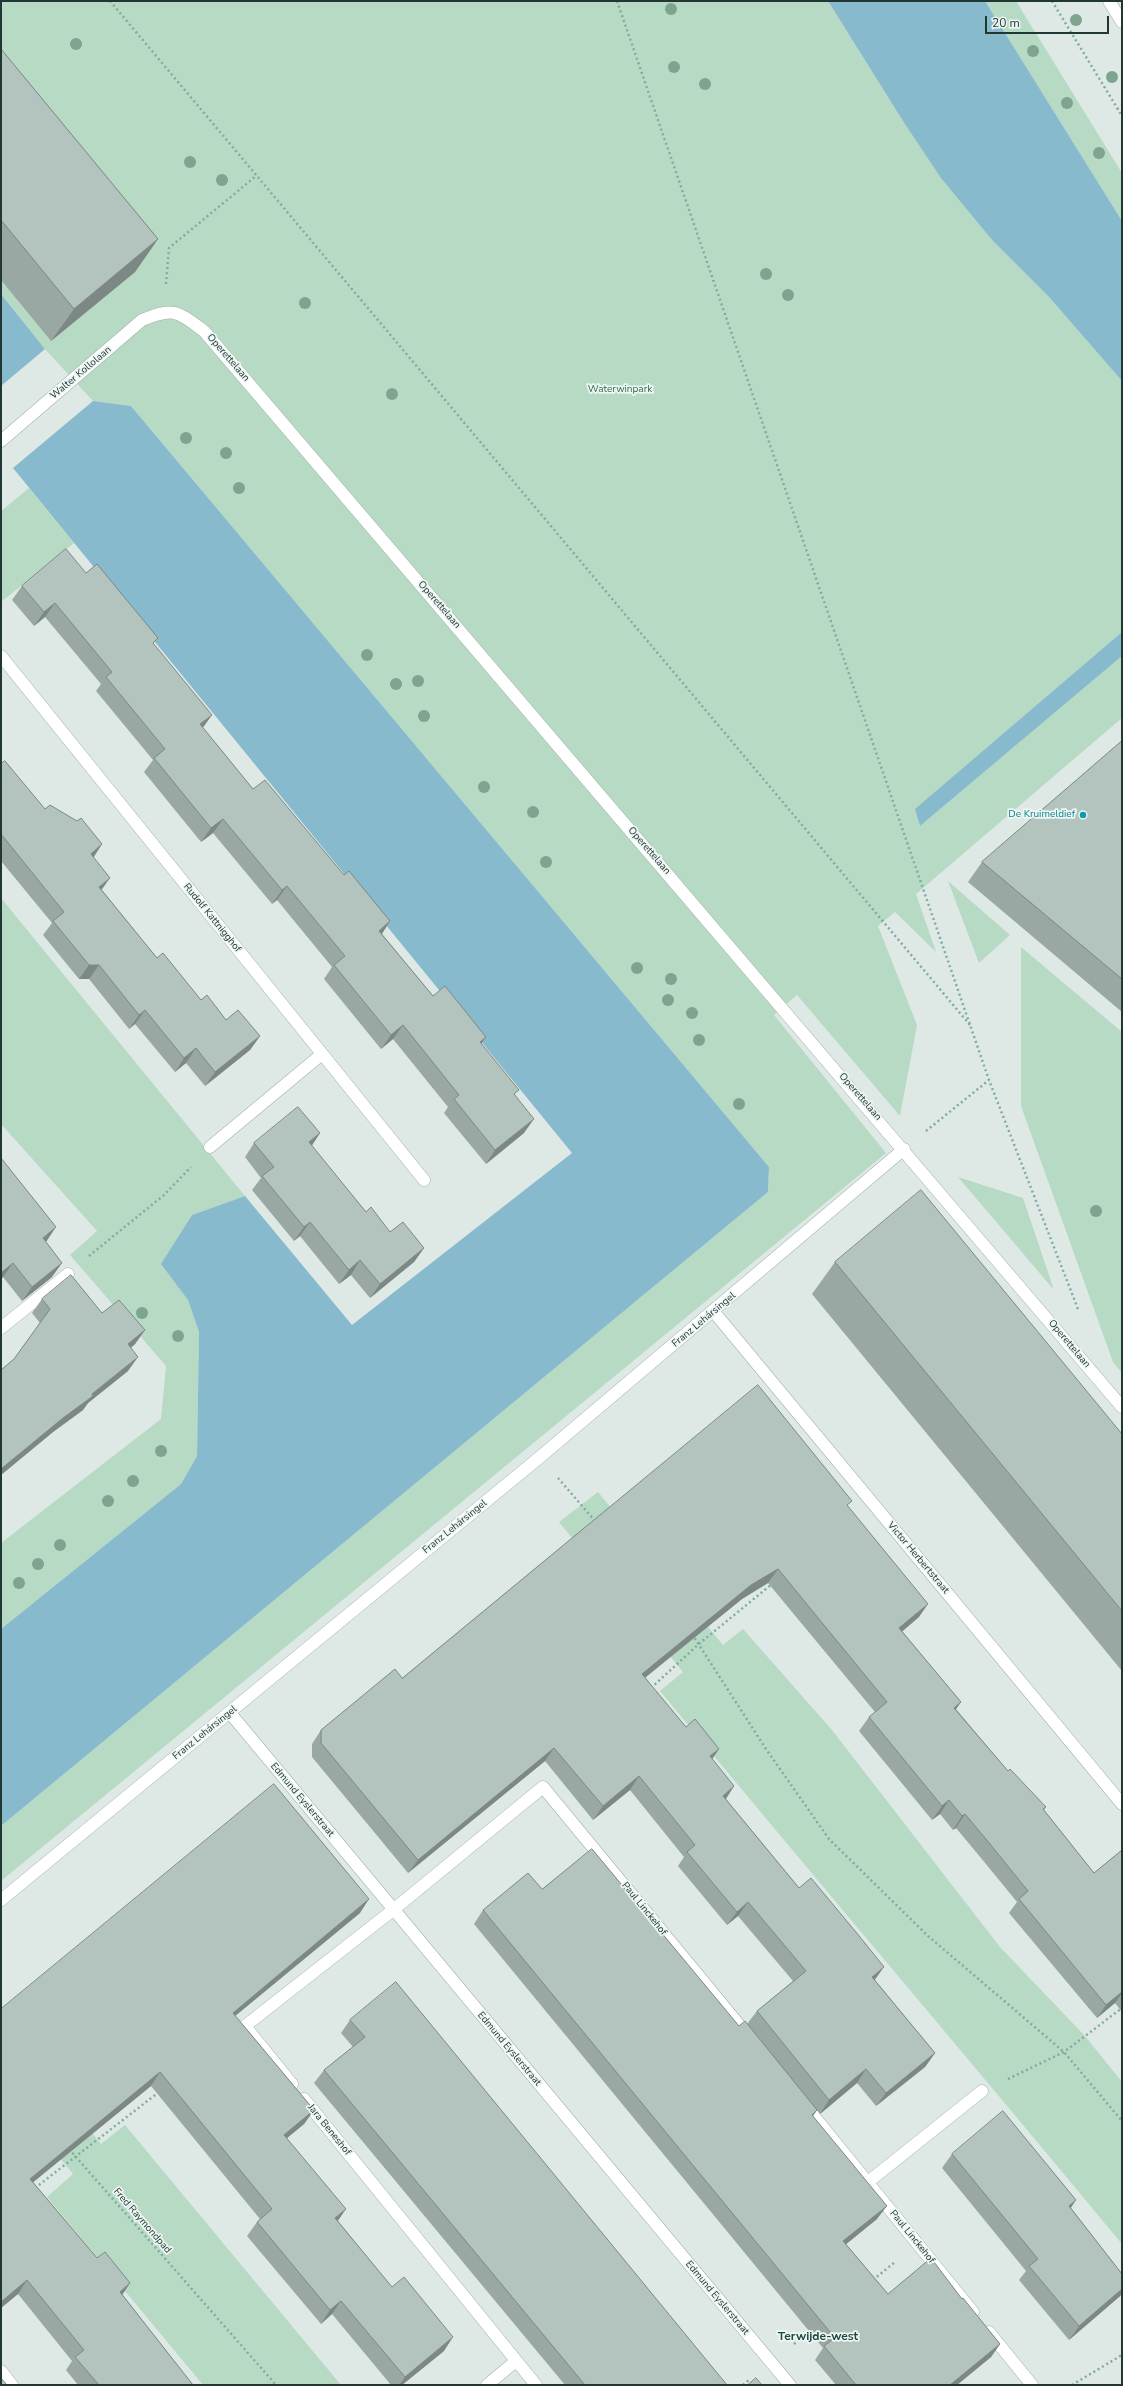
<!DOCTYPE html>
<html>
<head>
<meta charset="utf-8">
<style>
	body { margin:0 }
	#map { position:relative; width:1123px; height:2386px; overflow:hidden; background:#dee9e5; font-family:"Nunito Sans",sans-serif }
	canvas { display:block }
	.frame { position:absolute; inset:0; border:2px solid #203734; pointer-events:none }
	.scale { position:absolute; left:985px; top:16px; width:124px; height:18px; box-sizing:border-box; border:2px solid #203734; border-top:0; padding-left:5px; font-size:12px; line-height:14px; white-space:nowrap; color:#203734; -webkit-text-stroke:3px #eef6f3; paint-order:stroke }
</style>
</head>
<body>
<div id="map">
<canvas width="1123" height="2386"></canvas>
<div class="frame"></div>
<div class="scale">20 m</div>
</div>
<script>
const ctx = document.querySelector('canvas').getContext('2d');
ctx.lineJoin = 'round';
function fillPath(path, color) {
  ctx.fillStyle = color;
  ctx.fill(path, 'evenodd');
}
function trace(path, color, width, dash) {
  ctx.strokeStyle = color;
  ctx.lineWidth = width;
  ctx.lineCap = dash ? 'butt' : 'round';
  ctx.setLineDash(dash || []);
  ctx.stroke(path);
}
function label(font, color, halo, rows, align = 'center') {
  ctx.font = font + ' "Nunito Sans",sans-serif';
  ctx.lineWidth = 3.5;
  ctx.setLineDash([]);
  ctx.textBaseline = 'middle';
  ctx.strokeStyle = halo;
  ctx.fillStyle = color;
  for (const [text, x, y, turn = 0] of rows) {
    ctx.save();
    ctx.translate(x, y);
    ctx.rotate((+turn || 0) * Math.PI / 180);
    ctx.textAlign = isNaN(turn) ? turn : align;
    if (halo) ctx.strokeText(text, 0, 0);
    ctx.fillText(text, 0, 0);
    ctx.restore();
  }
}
const green = new Path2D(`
	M 1,1 L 828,1 L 901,118 L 993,241 L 1049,297 L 1122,381 L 1122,632 L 916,809 L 920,826 L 1122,656 L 1122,718 L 916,894 L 936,952 L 895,912 L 878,926 L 917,1025 L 900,1116 L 797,995 L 774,1015 L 886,1153 L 1,1881 L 1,1826 L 768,1192 L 769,1167 L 131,406 L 93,401 L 45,349 L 1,294 Z
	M 985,1 L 1016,1 L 1122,173 L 1122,221 Z
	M 29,488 L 74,543 L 1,602 L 1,511 Z
	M 948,881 L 1010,935 L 979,963 Z
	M 1,898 L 245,1196 L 192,1215 L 162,1264 L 188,1300 L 199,1332 L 197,1456 L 181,1484 L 1,1629 L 1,1543 L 161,1419 L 166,1366 L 70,1255 L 97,1231 L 1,1124 Z
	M 1021,947 L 1122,1032 L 1122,1373 L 1113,1362 L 1021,1106 Z
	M 958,1177 L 1023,1198 L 1054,1290 Z
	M 598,1492 L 723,1645 L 743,1629 L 832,1730 L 1000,1947 L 1085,2036 L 1122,2082 L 1122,2244 C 969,2059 813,1876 660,1691 L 683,1672 L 559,1522 Z
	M 1,2020 L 101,2144 L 125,2125 L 341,2385 L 203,2385 L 47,2197 L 73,2174 L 1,2087 Z`);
const water = new Path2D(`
	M 828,1 L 985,1 L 1122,221 L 1122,381 L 1049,297 L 993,241 L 941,178 L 901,118 Z
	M 1,294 L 45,349 L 1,386 Z
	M 93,401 L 131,406 L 769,1167 L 768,1192 L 1,1826 L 1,1629 L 181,1484 L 197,1456 L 199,1332 L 188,1300 L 161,1264 L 192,1215 L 245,1196 L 352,1325 L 572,1153 L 13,468 Z
	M 1122,632 L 1122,656 L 920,826 L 915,809 Z`);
const path = new Path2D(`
	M 110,1 L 970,1025
	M 617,1 L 989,1080 L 1078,1309
	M 1052,1 L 1122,116
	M 1117,109 L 1122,106
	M 166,284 L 169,248 L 256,176
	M 926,1131 L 989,1080
	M 89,1256 L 164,1195 L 191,1167
	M 558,1478 L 595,1521
	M 692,1634 L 766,1749 L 829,1839 L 928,1936 L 1064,2052 L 1122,2121
	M 651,1688 L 700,1643 L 772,1584
	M 1008,2079 L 1064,2052 L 1122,2008
	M 69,2149 L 276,2385
	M 35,2188 L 159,2092
	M 873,2280 L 895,2262
	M 794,2344 L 811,2330
	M 743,2385 L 749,2380
	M 1072,2385 L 1122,2355`);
const minor = new Path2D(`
	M 1109,1 L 1122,22
	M 1,441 L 142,320 C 174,307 177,311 204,331 L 1122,1407
	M 1,656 L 424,1180
	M 210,1147 L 322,1054
	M 714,1312 L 1122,1804
	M 1,1328 L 68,1274
	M 230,1713 L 790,2385
	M 1,1900 L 540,1457 L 904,1149
	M 292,2084 L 245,2026 L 393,1910 L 543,1787 L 749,2037
	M 304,2099 L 536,2385
	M 804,2104 L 973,2312
	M 868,2182 L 982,2091
	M 989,2332 L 1032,2385
	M 1,2371 L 12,2385
	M 487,2385 L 516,2361`);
const trees = [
	[671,9],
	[1076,20],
	[76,44],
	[1033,51],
	[674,67],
	[1112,77],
	[705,84],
	[1067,103],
	[1099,153],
	[190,162],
	[222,180],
	[766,274],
	[788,295],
	[305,303],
	[392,394],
	[186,438],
	[226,453],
	[239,488],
	[367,655],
	[418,681],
	[396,684],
	[424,716],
	[484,787],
	[533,812],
	[546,862],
	[637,968],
	[671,979],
	[668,1000],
	[692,1013],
	[699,1040],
	[739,1104],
	[1096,1211],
	[142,1313],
	[178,1336],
	[161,1451],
	[133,1481],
	[108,1501],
	[60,1545],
	[38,1564],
	[19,1583]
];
const wall = new Path2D(`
	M 1,49 L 158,239 L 135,272 L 51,341 L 1,280 Z
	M 86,573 L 154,644 L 203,728 L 253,789 L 344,875 L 390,921 L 382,934 L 433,996 L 486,1037 L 481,1044 L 515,1096 L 524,1133 L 486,1164 L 444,1113 L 448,1107 L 393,1039 L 381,1049 L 324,979 L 332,967 L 277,900 L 272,904 L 213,833 L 201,842 L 144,772 L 153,760 L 96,691 L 101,684 L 45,617 L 34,626 L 12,600 L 22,586 Z
	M 1122,741 L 1122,1012 L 968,882 L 982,862 Z
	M 1,764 L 45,809 L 102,844 L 94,857 L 102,890 L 157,958 L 201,1000 L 226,1020 L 260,1036 L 250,1050 L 205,1086 L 186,1063 L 175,1072 L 135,1024 L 129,1029 L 89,979 L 79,979 L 43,935 L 52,923 L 1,861 Z
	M 320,1133 L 311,1146 L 366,1212 L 390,1232 L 424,1248 L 414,1262 L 370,1298 L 351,1275 L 339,1284 L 300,1236 L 294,1241 L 252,1190 L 261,1178 L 245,1157 L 254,1143 Z
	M 1,1158 L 46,1242 L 52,1277 L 22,1301 L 3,1277 L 1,1279 Z
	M 835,1262 L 1122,1434 L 1122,1671 L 812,1294 Z
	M 42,1299 L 102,1313 L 145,1330 L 135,1344 L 131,1348 L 128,1371 L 88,1403 L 83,1410 L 53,1432 L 1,1475 L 1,1370 L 14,1359 L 40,1323 L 32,1313 Z
	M 848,1507 L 919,1617 L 902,1631 L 961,1702 L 956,1709 L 1008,1771 L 1046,1807 L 1044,1810 L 1094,1873 L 1122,1850 L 1122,2012 L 1115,2003 L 1097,2018 L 1009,1913 L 1017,1902 L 981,1858 L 956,1828 L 953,1830 L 940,1814 L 932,1820 L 859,1731 L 869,1717 L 875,1712 L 768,1583 L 742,1599 L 645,1678 L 686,1727 L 719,1749 L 712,1759 L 734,1786 L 726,1799 L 935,2053 L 925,2067 L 876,2106 L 857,2083 L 820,2114 L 817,2110 L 813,2116 L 877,2219 L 846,2244 L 888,2294 L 962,2299 L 1000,2344 L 991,2357 L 957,2385 L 836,2385 L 815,2360 L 823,2348 L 474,1924 L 483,1910 L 542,1889 L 739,2026 L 747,2024 L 757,2011 L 793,1981 L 738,1916 L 727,1925 L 678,1866 L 684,1857 L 630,1790 L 593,1820 L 545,1761 L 408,1873 L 312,1757 L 312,1744 L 321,1730 L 402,1678 Z
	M 360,1913 L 235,2016 L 314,2110 L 304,2124 L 287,2138 L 338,2221 L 444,2351 L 402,2385 L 391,2385 L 332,2314 L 321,2324 L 247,2236 L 257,2222 L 260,2219 L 151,2086 L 33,2182 L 97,2258 L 130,2283 L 122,2294 L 193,2385 L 78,2385 L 66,2370 L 72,2361 L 18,2294 L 1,2308 L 1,2009 Z
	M 350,2020 L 727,2385 L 565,2385 L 314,2083 L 324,2070 L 353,2047 L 341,2033 Z
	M 952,2154 L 1071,2208 L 1122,2274 L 1122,2294 L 1119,2297 L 1069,2340 L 1019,2280 L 1026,2271 L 942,2168 Z`);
const shadedWall = new Path2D(`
	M 158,239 L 135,272 L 51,341 L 74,309 Z
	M 55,603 L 45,617 L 34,626 L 44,612 Z
	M 212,715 L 202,729 L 200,724 Z
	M 223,819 L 213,833 L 201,842 L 211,828 Z
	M 102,844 L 92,859 L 91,854 Z
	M 110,878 L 100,892 L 99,887 Z
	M 287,886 L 277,900 L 272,904 L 282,890 Z
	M 390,921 L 381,935 L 379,931 Z
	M 89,965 L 99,965 L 89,979 L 79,979 Z
	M 145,1010 L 135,1024 L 129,1029 L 139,1015 Z
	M 403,1025 L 393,1039 L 381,1049 L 391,1035 Z
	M 260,1036 L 250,1050 L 205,1086 L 215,1072 Z
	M 486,1037 L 476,1051 L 480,1042 Z
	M 196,1048 L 186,1063 L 175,1072 L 184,1058 Z
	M 534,1119 L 524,1133 L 486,1164 L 495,1150 Z
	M 320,1133 L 311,1147 L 309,1142 Z
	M 310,1222 L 300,1236 L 294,1241 L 304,1227 Z
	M 56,1227 L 46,1242 L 43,1238 Z
	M 424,1248 L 414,1262 L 370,1298 L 380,1284 Z
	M 360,1260 L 351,1275 L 339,1284 L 349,1270 Z
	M 13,1263 L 3,1277 L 1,1279 L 1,1273 Z
	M 62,1263 L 52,1277 L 22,1301 L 32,1287 Z
	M 145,1330 L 135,1344 L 118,1358 L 128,1344 Z
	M 138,1357 L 128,1371 L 88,1403 L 83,1410 L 53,1432 L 1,1475 L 1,1469 L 92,1394 Z
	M 778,1569 L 768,1583 L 742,1599 L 632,1688 L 642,1674 L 751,1585 Z
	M 928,1604 L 919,1617 L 890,1642 L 899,1628 Z
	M 961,1702 L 951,1716 L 954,1708 Z
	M 554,1748 L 545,1761 L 408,1873 L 418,1860 Z
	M 719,1749 L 710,1762 L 710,1756 Z
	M 639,1776 L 630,1790 L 593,1820 L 603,1806 Z
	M 734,1786 L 725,1800 L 723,1796 Z
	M 949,1800 L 940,1814 L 932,1820 L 942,1806 Z
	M 965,1814 L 956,1828 L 953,1830 L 962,1816 Z
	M 369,1899 L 360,1913 L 223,2026 L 233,2013 Z
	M 748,1902 L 738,1916 L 727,1925 L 737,1912 Z
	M 884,1967 L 874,1981 L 872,1977 Z
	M 1122,1992 L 1122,1993 L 1115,2003 L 1097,2018 L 1106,2005 Z
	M 935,2053 L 925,2067 L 876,2106 L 886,2093 Z
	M 866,2069 L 857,2083 L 820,2114 L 829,2100 Z
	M 160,2072 L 151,2086 L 20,2193 L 30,2179 Z
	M 314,2110 L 304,2124 L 275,2148 L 284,2135 Z
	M 817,2110 L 808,2123 L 812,2115 Z
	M 1076,2200 L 1067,2214 L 1069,2206 Z
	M 887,2206 L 877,2219 L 834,2254 L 843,2241 Z
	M 346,2209 L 337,2222 L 335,2218 Z
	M 27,2280 L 18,2294 L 1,2308 L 1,2302 Z
	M 130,2283 L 121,2297 L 120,2292 Z
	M 1122,2289 L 1122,2294 L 1119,2297 L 1069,2340 L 1079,2326 Z
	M 341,2301 L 332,2314 L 321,2324 L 330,2310 Z
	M 453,2337 L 444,2351 L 402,2385 L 399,2385 L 405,2377 Z
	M 1000,2344 L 991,2357 L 957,2385 L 950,2385 Z`);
const building = new Path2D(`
	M 1,49 L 158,239 L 74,309 L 1,220 Z
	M 66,549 L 86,573 L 97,564 L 158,638 L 153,643 L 212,715 L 200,724 L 253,789 L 265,780 L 344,875 L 349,871 L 390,921 L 379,931 L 433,996 L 445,986 L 486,1037 L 480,1042 L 519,1090 L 514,1094 L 534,1119 L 495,1150 L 454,1099 L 459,1095 L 403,1025 L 391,1035 L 334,965 L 345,956 L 287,886 L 282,890 L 223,819 L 211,828 L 154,758 L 165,749 L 106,677 L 112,672 L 55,603 L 44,612 L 22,586 Z
	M 1122,741 L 1122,979 L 982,862 Z
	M 5,761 L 45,809 L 50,805 L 77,821 L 81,818 L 102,844 L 91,854 L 110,878 L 99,887 L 157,958 L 163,953 L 201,1000 L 207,995 L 226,1020 L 238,1010 L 260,1036 L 215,1072 L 196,1048 L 184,1058 L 145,1010 L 139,1015 L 99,965 L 89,965 L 53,921 L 64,912 L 1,834 L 1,764 Z
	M 298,1107 L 320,1133 L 309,1142 L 366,1212 L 371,1207 L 390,1232 L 403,1222 L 424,1248 L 380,1284 L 360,1260 L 349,1270 L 310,1222 L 304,1227 L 262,1176 L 274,1167 L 254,1143 Z
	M 1,1158 L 56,1227 L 43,1238 L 62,1263 L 32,1287 L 13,1263 L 1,1273 Z
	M 921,1190 L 1122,1434 L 1122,1611 L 835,1262 Z
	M 71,1275 L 102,1313 L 119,1300 L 145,1330 L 128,1344 L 138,1357 L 92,1394 L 93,1396 L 63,1418 L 1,1469 L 1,1370 L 14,1359 L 50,1309 L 42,1299 Z
	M 758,1385 L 852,1501 L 847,1505 L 928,1604 L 899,1628 L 961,1702 L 954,1708 L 1008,1771 L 1010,1769 L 1046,1807 L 1043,1809 L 1094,1873 L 1122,1850 L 1122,1992 L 1106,2005 L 1019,1899 L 1028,1891 L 990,1844 L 965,1814 L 962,1816 L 949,1800 L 942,1806 L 869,1717 L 887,1702 L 778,1569 L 751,1585 L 642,1674 L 686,1727 L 695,1719 L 719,1749 L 710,1756 L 734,1786 L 723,1796 L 799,1888 L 811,1878 L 860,1937 L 884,1967 L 872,1977 L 935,2053 L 886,2093 L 866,2069 L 829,2100 L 757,2011 L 806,1971 L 748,1902 L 737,1912 L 687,1852 L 695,1845 L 639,1776 L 603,1806 L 554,1748 L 418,1860 L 321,1743 L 321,1730 L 395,1669 L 402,1678 Z
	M 274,1784 L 369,1899 L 233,2013 L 314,2110 L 284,2135 L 346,2209 L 335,2218 L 392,2287 L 404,2277 L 453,2337 L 405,2377 L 341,2301 L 330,2310 L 257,2222 L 272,2209 L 160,2072 L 30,2179 L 97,2258 L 105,2252 L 130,2283 L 120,2292 L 193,2385 L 99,2385 L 75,2357 L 84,2350 L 27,2280 L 1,2302 L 1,2009 Z
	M 592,1849 L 739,2026 L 745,2021 L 817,2110 L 812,2115 L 887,2206 L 843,2241 L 888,2294 L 931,2258 L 962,2299 L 963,2298 L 1000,2344 L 950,2385 L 856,2385 L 824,2346 L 835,2338 L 483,1910 L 528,1873 L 542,1889 Z
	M 396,1982 L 727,2385 L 585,2385 L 324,2070 L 365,2037 L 350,2020 Z
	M 1003,2111 L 1076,2200 L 1069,2206 L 1122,2274 L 1122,2289 L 1079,2326 L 1029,2266 L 1038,2259 L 952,2154 Z
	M 1,2378 L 7,2385 L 1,2385 Z
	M 756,2378 L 762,2385 L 748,2385 Z`);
const markers = [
	[1083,815,4,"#0f9aa8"]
];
const streetNames = [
	["Operettelaan",228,358,49],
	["Walter Kollolaan",81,373,-40],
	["Operettelaan",439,605,49],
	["Operettelaan",649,851,49],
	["Rudolf Kattnigghof",212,918,51],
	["Operettelaan",860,1097,49],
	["Franz Lehársingel",704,1320,-40],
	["Operettelaan",1069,1344,50],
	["Franz Lehársingel",455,1527,-39],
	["Victor Herbertstraat",918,1558,50],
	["Franz Lehársingel",205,1733,-39],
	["Edmund Eyslerstraat",302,1800,50],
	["Paul Linckehof",644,1909,51],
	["Edmund Eyslerstraat",509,2049,50],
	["Jara Beneshof",329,2130,51],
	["Fred Raymondpad",142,2221,49],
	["Paul Linckehof",912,2237,51],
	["Edmund Eyslerstraat",717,2298,50]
];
const parkNames = [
	["Waterwinpark",620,390]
];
const cultureNames = [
	["De Kruimeldief",1075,815]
];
const quarterNames = [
	["Terwijde-west",818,2337]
];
fillPath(green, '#b7dac4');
fillPath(water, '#87bacd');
trace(minor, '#a1b0ac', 13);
trace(path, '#7faba3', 2.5, [2, 3]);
trace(minor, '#fff', 12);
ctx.fillStyle = '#7ca491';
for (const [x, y] of trees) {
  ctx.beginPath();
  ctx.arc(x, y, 6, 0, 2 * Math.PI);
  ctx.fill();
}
fillPath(wall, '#9aa8a3');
fillPath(shadedWall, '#7d8885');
fillPath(building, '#b3c3be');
trace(building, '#7d8885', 1);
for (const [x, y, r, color] of markers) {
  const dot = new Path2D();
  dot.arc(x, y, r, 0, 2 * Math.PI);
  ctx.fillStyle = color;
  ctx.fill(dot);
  trace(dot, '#eef6f3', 1.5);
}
label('10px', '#203734', '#eef6f3', streetNames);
label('10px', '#2c6c4c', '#eef6f3', parkNames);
label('10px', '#0d838f', '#eef6f3', cultureNames, 'right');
label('bold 12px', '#1d4843', '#eef6f3', quarterNames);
</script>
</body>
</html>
